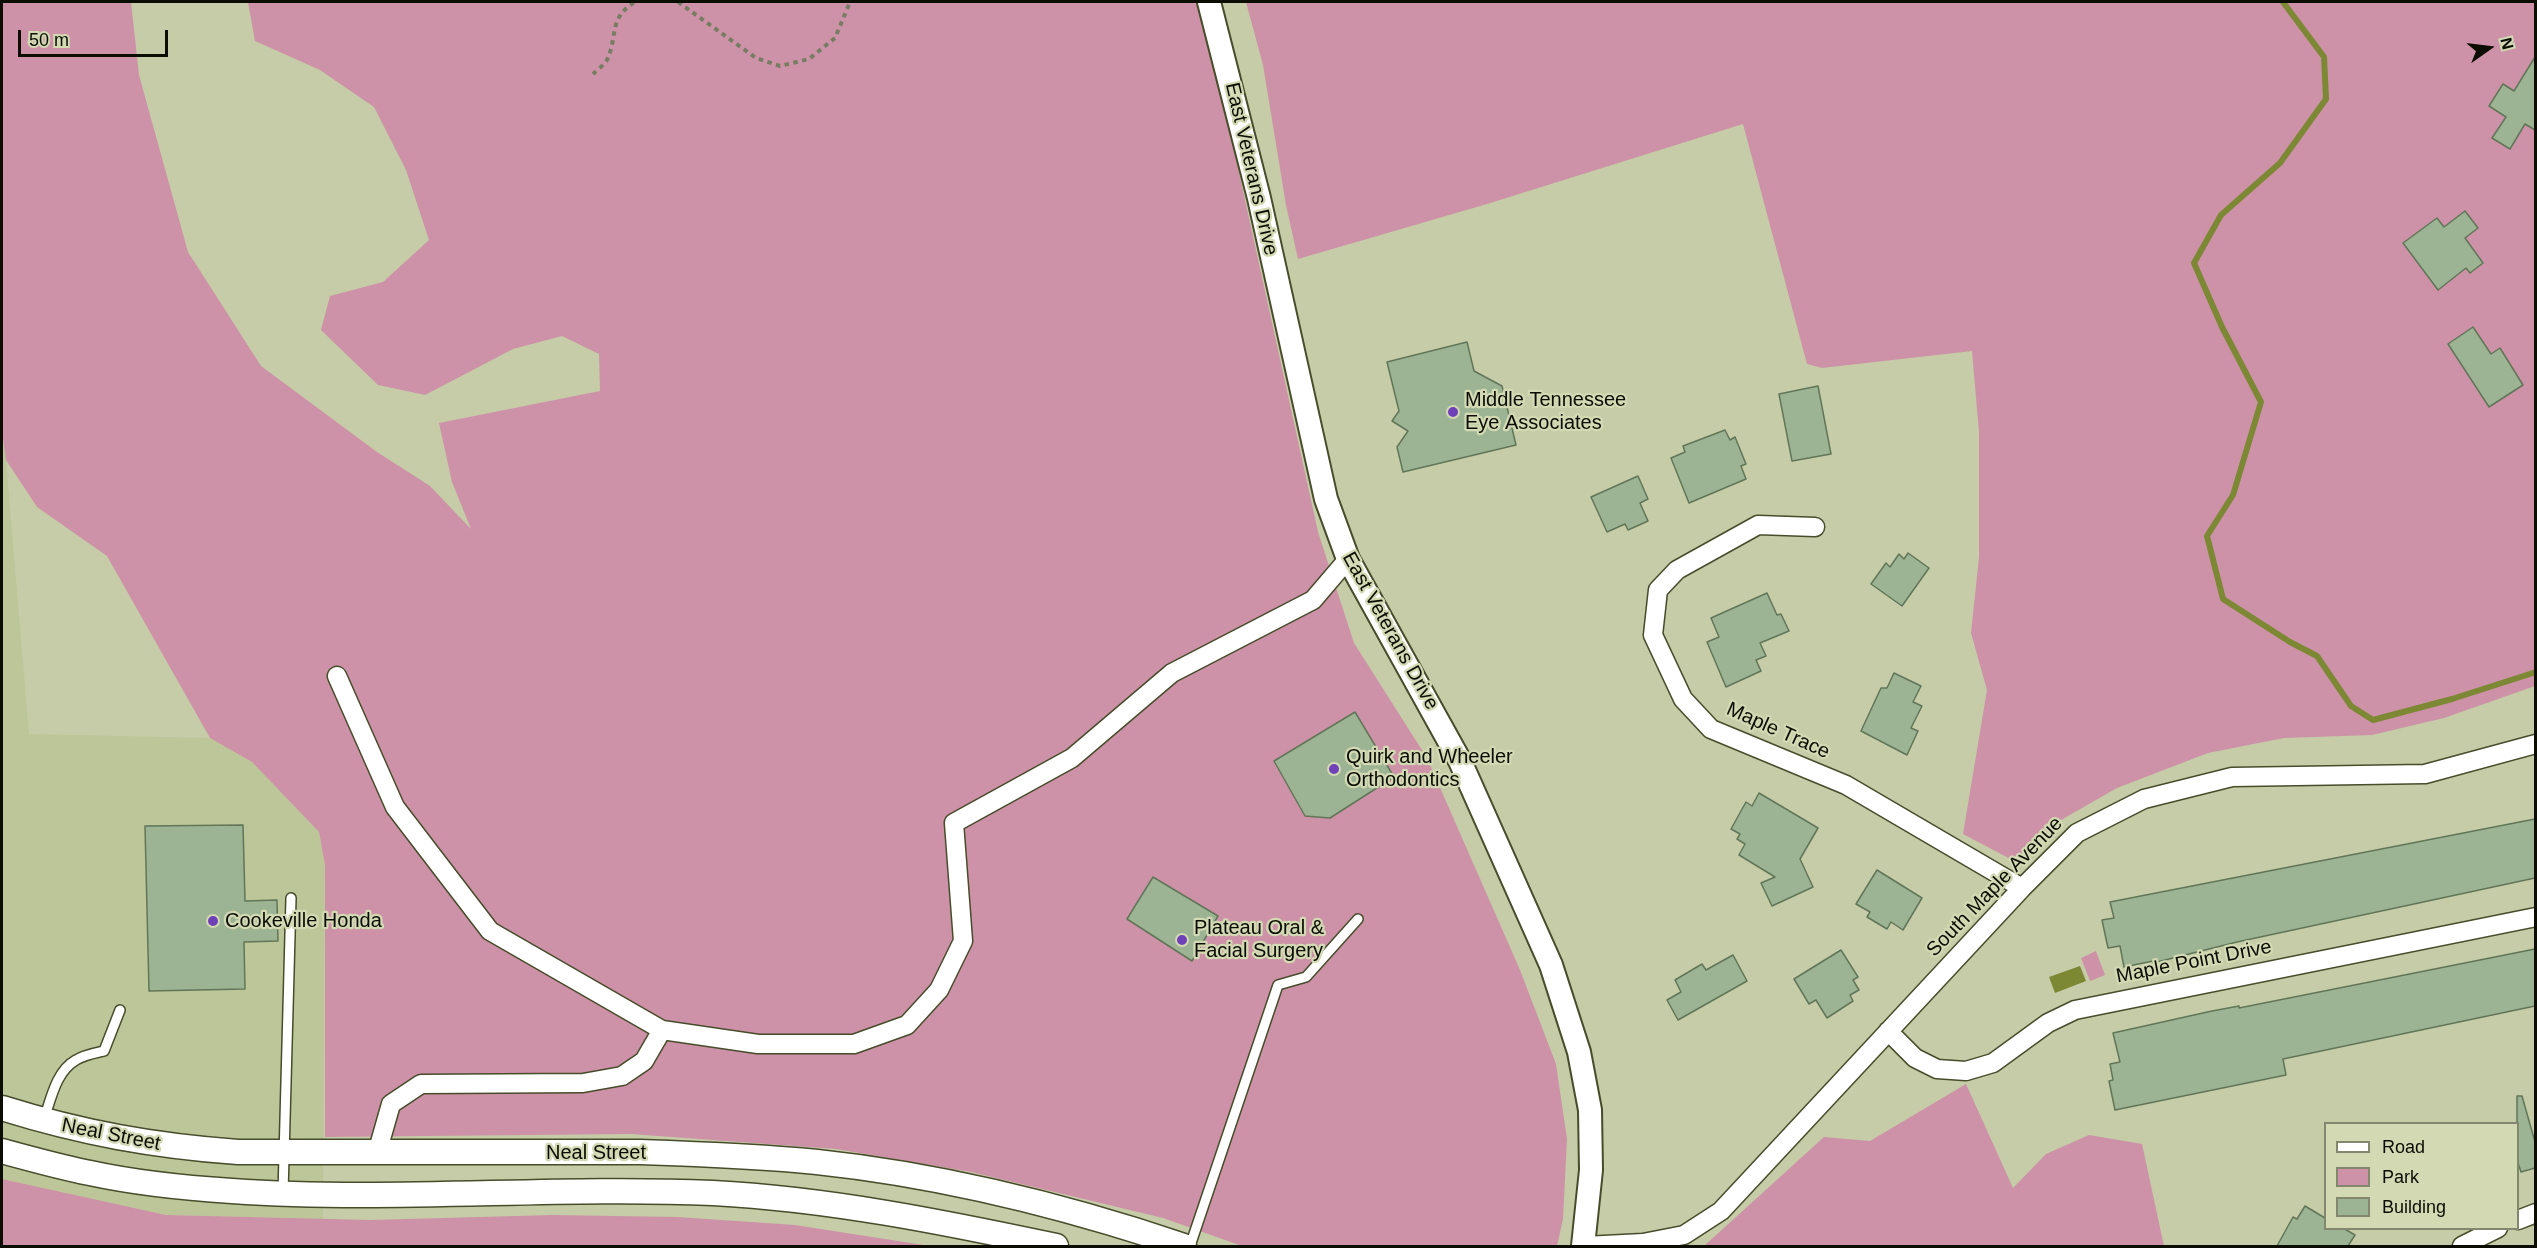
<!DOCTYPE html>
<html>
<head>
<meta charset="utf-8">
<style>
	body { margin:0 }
	#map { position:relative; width:2537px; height:1248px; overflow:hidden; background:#c5cca7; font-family:Arial,sans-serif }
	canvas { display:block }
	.frame { position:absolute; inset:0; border:3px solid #0b0d03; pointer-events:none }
	.legend { position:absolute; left:2324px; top:1122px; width:195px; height:108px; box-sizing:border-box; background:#d2d9b3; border:2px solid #82876d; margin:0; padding:8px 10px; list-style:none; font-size:18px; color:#0b0d03 }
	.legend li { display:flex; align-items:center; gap:12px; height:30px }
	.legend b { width:30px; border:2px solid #82876d }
	.north { position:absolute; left:2459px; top:18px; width:60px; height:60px; -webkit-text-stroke:4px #d2d9b3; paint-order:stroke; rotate:76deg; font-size:16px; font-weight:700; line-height:24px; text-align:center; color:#0b0d03 }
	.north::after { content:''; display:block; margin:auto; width:21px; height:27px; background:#0b0d03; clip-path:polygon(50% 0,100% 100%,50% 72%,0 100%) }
	.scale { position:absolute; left:18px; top:30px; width:150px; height:27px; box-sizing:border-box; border:3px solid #0b0d03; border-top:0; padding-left:8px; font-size:18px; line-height:21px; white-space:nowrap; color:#0b0d03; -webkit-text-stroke:4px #d2d9b3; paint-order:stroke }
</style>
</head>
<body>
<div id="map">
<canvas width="2537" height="1248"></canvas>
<div class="frame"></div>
<ul class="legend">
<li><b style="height:8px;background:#fff"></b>Road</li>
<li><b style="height:16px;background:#cd92a7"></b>Park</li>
<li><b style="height:16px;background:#9db494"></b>Building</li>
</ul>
<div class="north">N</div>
<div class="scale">50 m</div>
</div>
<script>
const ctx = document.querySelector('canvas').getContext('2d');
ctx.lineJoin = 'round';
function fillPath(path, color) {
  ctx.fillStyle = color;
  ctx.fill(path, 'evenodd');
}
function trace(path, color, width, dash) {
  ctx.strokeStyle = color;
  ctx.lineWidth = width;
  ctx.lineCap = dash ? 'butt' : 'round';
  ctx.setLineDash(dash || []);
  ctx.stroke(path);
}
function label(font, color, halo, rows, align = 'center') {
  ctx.font = font + ' Arial,sans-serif';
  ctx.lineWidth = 4.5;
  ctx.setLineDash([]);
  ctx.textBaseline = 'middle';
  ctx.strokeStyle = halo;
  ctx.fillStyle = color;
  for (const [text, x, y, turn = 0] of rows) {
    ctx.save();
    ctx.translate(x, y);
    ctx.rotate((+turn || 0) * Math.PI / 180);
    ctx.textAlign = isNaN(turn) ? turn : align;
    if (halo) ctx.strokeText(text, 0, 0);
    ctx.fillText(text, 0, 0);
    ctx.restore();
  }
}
const built = new Path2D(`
	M 2,432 L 6,460 L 29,734 L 210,738 L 252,762 L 319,832 L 325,865 L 323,1219 L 166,1215 L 2,1179 Z`);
const green = new Path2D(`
	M 2,2 L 131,2 L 139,75 L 188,252 L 261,366 L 377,452 L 430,486 L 471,529 L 452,482 L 439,423 L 600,391 L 599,354 L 562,336 L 513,349 L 425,395 L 378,385 L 321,330 L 330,296 L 383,282 L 429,240 L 406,170 L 374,107 L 320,70 L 255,41 L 248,2 L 1197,2 L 1229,127 L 1318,532 L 1354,643 L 1427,758 L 1520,970 L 1556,1064 L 1567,1139 L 1563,1219 L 1557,1246 L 1242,1246 L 1163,1218 L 971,1172 L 836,1149 L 631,1134 L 325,1137 L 325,865 L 319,832 L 252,762 L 210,738 L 107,556 L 37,507 L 6,460 L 2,432 Z
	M 1246,2 L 2535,2 L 2535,686 L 2444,718 L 2372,735 L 2284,738 L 2208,753 L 2117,788 L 2061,820 L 2018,863 L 1963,834 L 1987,690 L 1971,633 L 1979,557 L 1979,432 L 1972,351 L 1822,368 L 1807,364 L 1743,124 L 1487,204 L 1298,259 L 1286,205 L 1263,65 Z
	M 2096,951 L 2105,975 L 2090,981 L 2081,958 Z
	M 1966,1084 L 2013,1188 L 2046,1154 L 2089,1135 L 2142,1144 L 2164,1246 L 1704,1246 L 1824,1137 L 1870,1141 Z
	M 2,1179 L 166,1215 L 370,1220 L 553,1215 L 677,1217 L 795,1225 L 930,1246 L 2,1246 Z`);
const water = new Path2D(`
	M 2080,966 L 2086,981 L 2055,993 L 2049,977 Z`);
const stream = new Path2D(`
	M 2283,2 L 2324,57 L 2326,99 L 2280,163 L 2221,215 L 2194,263 L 2222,327 L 2261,402 L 2233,495 L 2207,536 L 2223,599 L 2290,642 L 2317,656 L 2351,706 L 2373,720 L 2452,699 L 2536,672`);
const building = new Path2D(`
	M 2535,57 L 2535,130 L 2525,124 L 2510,149 L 2492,138 L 2506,117 L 2489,106 L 2503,84 L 2514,91 Z
	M 2465,211 L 2478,228 L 2465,238 L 2483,263 L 2470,273 L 2466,268 L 2438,290 L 2403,243 L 2437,218 L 2444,227 Z
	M 2473,327 L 2491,354 L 2500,348 L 2523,385 L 2489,407 L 2448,344 Z
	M 1467,342 L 1474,371 L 1502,386 L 1516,445 L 1403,472 L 1397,447 L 1408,431 L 1392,421 L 1399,411 L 1387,362 Z
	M 1818,386 L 1831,454 L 1792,461 L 1779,394 Z
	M 1725,430 L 1730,440 L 1735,437 L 1746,464 L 1741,466 L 1746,479 L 1689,503 L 1671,458 L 1685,452 L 1683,446 Z
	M 1638,476 L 1648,499 L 1640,503 L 1648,521 L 1628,530 L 1625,524 L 1607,532 L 1591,497 Z
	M 1908,553 L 1929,568 L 1902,606 L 1871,584 L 1886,563 L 1890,567 L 1899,554 L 1904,559 Z
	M 1767,593 L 1777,615 L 1781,614 L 1789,631 L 1760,643 L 1766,656 L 1756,660 L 1761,671 L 1726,687 L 1707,642 L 1719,637 L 1711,618 Z
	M 1894,673 L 1921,686 L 1913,702 L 1922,706 L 1911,728 L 1918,731 L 1907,755 L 1861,731 L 1881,688 L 1887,688 Z
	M 1355,712 L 1394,777 L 1330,818 L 1305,816 L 1274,761 Z
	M 1759,793 L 1818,828 L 1800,859 L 1813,887 L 1772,906 L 1761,883 L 1775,877 L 1739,855 L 1745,844 L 1737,839 L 1740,834 L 1731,829 L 1746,802 L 1752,806 Z
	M 2535,819 L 2535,878 L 2237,942 L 2153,963 L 2153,961 L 2124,967 L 2120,946 L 2108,948 L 2102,920 L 2114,918 L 2110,902 Z
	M 243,825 L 245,901 L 277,900 L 278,941 L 244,942 L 245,989 L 149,991 L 145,826 Z
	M 1877,870 L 1922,898 L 1903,930 L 1891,922 L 1887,929 L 1867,917 L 1870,912 L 1856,904 Z
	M 1153,877 L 1218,916 L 1192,961 L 1127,919 Z
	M 2535,949 L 2535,1006 L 2283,1059 L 2286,1075 L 2115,1110 L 2109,1081 L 2113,1080 L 2110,1064 L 2120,1062 L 2113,1033 L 2212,1011 L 2239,1006 L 2239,1008 Z
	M 1841,950 L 1858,977 L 1853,980 L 1859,990 L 1850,995 L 1853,1001 L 1827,1018 L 1816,1000 L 1809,1004 L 1794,979 Z
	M 1733,955 L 1747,981 L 1678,1020 L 1667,1000 L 1681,992 L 1675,980 L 1702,964 L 1706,970 Z
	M 2517,1096 L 2522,1096 L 2535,1142 L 2535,1168 L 2521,1172 L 2517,1160 Z
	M 2305,1206 L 2325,1218 L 2325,1228 L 2343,1228 L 2355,1235 L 2348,1246 L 2277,1246 L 2293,1217 L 2297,1219 Z`);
const path = new Path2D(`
	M 678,2 L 756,58 L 780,66 L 809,59 L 835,38 L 850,2
	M 593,74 C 597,70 604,65 607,60 C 618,37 608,18 635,2`);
const service = new Path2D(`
	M 44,1119 C 51,1099 56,1071 76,1060 C 84,1055 95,1053 104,1051 L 120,1010
	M 283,1193 L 291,898
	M 1190,1246 L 1278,985 L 1306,977 L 1358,919`);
const minor = new Path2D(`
	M 1815,527 L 1758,525 L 1677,570 L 1658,590 L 1653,635 L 1683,699 L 1711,729 L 1846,785 L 2022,888
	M 337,676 L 395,807 L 490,931 L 662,1030
	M 1888,1031 L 1915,1058 L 1937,1069 L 1966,1071 L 1993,1063 L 2048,1023 L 2075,1010 L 2536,917
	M 377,1153 L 391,1104 L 421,1084 L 583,1083 L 622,1076 L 644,1061 L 662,1030 L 758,1044 L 854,1044 L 907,1025 L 939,990 L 963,941 L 954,823 L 1072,758 L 1172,673 L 1313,600 L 1348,559
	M 2518,1220 L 2536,1213
	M 1584,1246 L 1643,1243 L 1684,1235 L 1721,1211 L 2022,888 L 2077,833 L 2144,799 L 2232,777 L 2425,774 L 2536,744
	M 2462,1246 L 2498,1228`);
const tertiary = new Path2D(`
	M 1209,2 L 1259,198 L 1326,499 L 1348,559 L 1460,761 L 1551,965 L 1579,1052 L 1590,1110 L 1591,1170 L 1583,1246`);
const secondary = new Path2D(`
	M 2,1108 C 82,1133 154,1146 238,1152 L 640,1152 C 699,1154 758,1156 817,1162 C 940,1175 1068,1207 1184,1246
	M 2,1151 C 31,1159 60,1167 90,1173 C 136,1183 185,1188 232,1191 C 392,1202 553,1186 713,1193 C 828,1199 943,1222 1056,1246`);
const markers = [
	[1453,412,6,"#6e41b9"],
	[1334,769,6,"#6e41b9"],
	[213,921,6,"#6e41b9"],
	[1182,940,6,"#6e41b9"]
];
const streetNames = [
	["East Veterans Drive",1251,169,77],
	["East Veterans Drive",1390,631,61],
	["Maple Trace",1778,731,24],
	["South Maple Avenue",1995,887,-46],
	["Maple Point Drive",2194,962,-11],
	["Neal Street",111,1135,11],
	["Neal Street",596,1153]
];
const poiNames = [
	["Middle Tennessee",1465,400],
	["Eye Associates",1465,423],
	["Quirk and Wheeler",1346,757],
	["Orthodontics",1346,780],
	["Cookeville Honda",225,921],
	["Plateau Oral &",1194,928],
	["Facial Surgery",1194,951]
];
fillPath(built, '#bdc699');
fillPath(green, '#cd92a7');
fillPath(water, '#7c8834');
trace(stream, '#7c8834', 6);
fillPath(building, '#9db494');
trace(building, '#617658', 1.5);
trace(service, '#474c2b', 12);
trace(minor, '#474c2b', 21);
trace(tertiary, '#474c2b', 26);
trace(secondary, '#474c2b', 27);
trace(path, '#777c62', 4, [4.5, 4.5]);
trace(service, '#fff', 9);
trace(minor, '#fff', 18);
trace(tertiary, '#fff', 22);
trace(secondary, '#fff', 24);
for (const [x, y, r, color] of markers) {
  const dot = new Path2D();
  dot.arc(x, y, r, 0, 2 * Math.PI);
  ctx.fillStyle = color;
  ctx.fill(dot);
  trace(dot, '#d2d9b3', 2);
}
label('20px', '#0b0d03', '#d2d9b3', streetNames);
label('20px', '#0b0d03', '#d2d9b3', poiNames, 'left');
</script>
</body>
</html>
